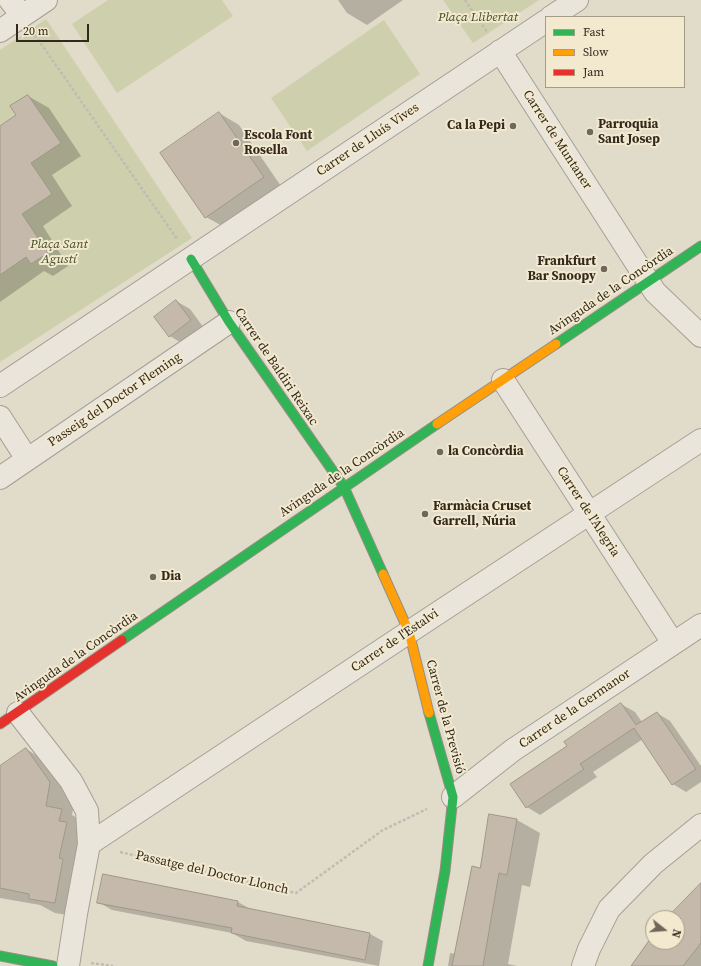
<!DOCTYPE html>
<html>
<head>
<meta charset="utf-8">
<style>
	body { margin:0 }
	#map { position:relative; width:701px; height:966px; overflow:hidden; background:#e1dbca; font-family:"Source Serif 4",serif }
	canvas { display:block }
	.legend { position:absolute; left:545px; top:16px; width:140px; height:72px; box-sizing:border-box; background:#f2e9cf; border:1px solid #a59c88; margin:0; padding:5px 7px; list-style:none; font-size:12px; color:#32281d }
	.legend li { display:flex; align-items:center; gap:8px; height:20px }
	.legend b { width:20px; border:1px solid #a59c88 }
	.north { position:absolute; left:645px; top:910px; width:40px; height:40px; box-sizing:border-box; background:#f2e9cf; border:1px solid #a59c88; border-radius:50%; rotate:107deg; font-size:11px; font-weight:700; line-height:16px; text-align:center; color:#32281d }
	.north::after { content:''; display:block; margin:auto; width:14px; height:18px; background:#6f675a; clip-path:polygon(50% 0,100% 100%,50% 72%,0 100%) }
	.scale { position:absolute; left:16px; top:24px; width:73px; height:18px; box-sizing:border-box; border:2px solid #32281d; border-top:0; padding-left:5px; font-size:12px; line-height:14px; white-space:nowrap; color:#32281d; -webkit-text-stroke:3px #f2e9cf; paint-order:stroke }
</style>
</head>
<body>
<div id="map">
<canvas width="701" height="966"></canvas>
<ul class="legend">
<li><b style="height:5px;background:#30b455"></b>Fast</li>
<li><b style="height:5px;background:#ff9f0a"></b>Slow</li>
<li><b style="height:5px;background:#e5322d"></b>Jam</li>
</ul>
<div class="north">N</div>
<div class="scale">20 m</div>
</div>
<script>
const ctx = document.querySelector('canvas').getContext('2d');
ctx.lineJoin = 'round';
function fillPath(path, color) {
  ctx.fillStyle = color;
  ctx.fill(path, 'evenodd');
}
function trace(path, color, width, dash) {
  ctx.strokeStyle = color;
  ctx.lineWidth = width;
  ctx.lineCap = dash ? 'butt' : 'round';
  ctx.setLineDash(dash || []);
  ctx.stroke(path);
}
function label(font, color, halo, rows, align = 'center') {
  ctx.font = font + ' "Source Serif 4",serif';
  ctx.lineWidth = 4;
  ctx.setLineDash([]);
  ctx.textBaseline = 'middle';
  ctx.strokeStyle = halo;
  ctx.fillStyle = color;
  for (const [text, x, y, turn = 0] of rows) {
    ctx.save();
    ctx.translate(x, y);
    ctx.rotate((+turn || 0) * Math.PI / 180);
    ctx.textAlign = isNaN(turn) ? turn : align;
    if (halo) ctx.strokeText(text, 0, 0);
    ctx.fillText(text, 0, 0);
    ctx.restore();
  }
}
const green = new Path2D(`
	M 108,0 L 222,0 L 233,16 L 117,93 L 72,24 Z
	M 443,0 L 539,0 L 473,43 Z
	M 46,19 L 192,238 L 0,362 L 0,50 Z
	M 384,20 L 420,74 L 307,151 L 271,98 Z`);
const shadow = new Path2D(`
	M 338,0 L 403,0 L 367,25 L 347,13 Z
	M 28,96 L 49,108 L 81,156 L 52,175 L 72,206 L 43,226 L 68,266 L 53,276 L 44,271 L 0,302 L 0,127 L 18,115 Z
	M 219,113 L 239,125 L 283,189 L 226,228 L 206,217 Z
	M 176,301 L 190,309 L 204,328 L 183,344 L 170,336 Z
	M 621,704 L 635,712 L 642,722 L 657,713 L 670,721 L 701,766 L 701,782 L 686,792 L 673,784 L 643,739 L 593,772 L 597,777 L 540,815 L 527,807 L 569,746 Z
	M 26,749 L 51,764 L 75,797 L 72,815 L 87,824 L 80,917 L 55,913 L 40,905 L 0,898 L 0,767 Z
	M 490,816 L 517,820 L 540,833 L 530,887 L 522,885 L 508,964 L 517,966 L 448,966 L 450,953 L 456,954 L 480,869 Z
	M 701,884 L 701,966 L 632,966 L 653,937 L 653,942 L 677,942 L 677,918 L 668,918 Z
	M 98,902 L 238,902 L 252,910 L 370,934 L 383,941 L 379,966 L 246,941 L 232,933 L 112,910 Z`);
const building = new Path2D(`
	M 28,95 L 61,143 L 31,163 L 52,194 L 22,214 L 48,253 L 31,264 L 26,257 L 0,275 L 0,126 L 16,115 L 10,106 Z
	M 219,112 L 264,177 L 205,218 L 160,153 Z
	M 176,300 L 191,320 L 169,337 L 154,317 Z
	M 621,703 L 636,725 L 657,712 L 696,769 L 672,785 L 634,728 L 580,764 L 584,769 L 526,808 L 510,784 L 567,746 L 564,742 Z
	M 26,748 L 50,782 L 46,806 L 62,809 L 59,821 L 67,822 L 59,858 L 63,859 L 55,903 L 29,899 L 29,894 L 0,888 L 0,766 Z
	M 489,814 L 517,819 L 507,875 L 499,873 L 483,966 L 452,966 L 472,866 L 480,868 Z
	M 103,874 L 238,901 L 237,906 L 370,933 L 365,960 L 231,933 L 232,928 L 97,903 Z
	M 701,883 L 701,943 L 683,966 L 631,966 L 653,935 L 653,942 L 677,942 L 677,918 L 667,918 Z`);
const path = new Path2D(`
	M 465,0 L 488,33
	M 35,35 L 177,239
	M 120,852 L 296,893 L 383,830 L 427,809
	M 91,963 L 113,966`);
const street = new Path2D(`
	M 10,0 L 22,16
	M 551,17 L 577,0
	M 0,31 L 46,0
	M 500,51 L 655,292 L 701,336
	M 503,380 L 673,643
	M 0,386 L 546,21
	M 0,417 L 27,459
	M 0,478 L 229,322
	M 18,713 L 71,781 L 87,811 L 89,844 L 76,914 L 68,966
	M 453,797 L 513,750 L 701,625
	M 89,844 L 409,632 L 701,440
	M 583,966 L 589,949 L 609,909 L 653,864 L 701,825`);
const fast = new Path2D(`
	M 191,259 L 229,322 L 344,487 L 383,574
	M 556,344 L 701,246
	M 122,640 L 437,424
	M 0,956 L 53,966
	M 428,966 L 445,871 L 453,797 L 429,713`);
const slow = new Path2D(`
	M 437,424 L 556,344
	M 383,574 L 409,632 L 429,713`);
const jam = new Path2D(`
	M 0,724 L 122,640`);
const markers = [
	[513,126,4,"#6f675a"],
	[590,132,4,"#6f675a"],
	[236,143,4,"#6f675a"],
	[604,269,4,"#6f675a"],
	[440,452,4,"#6f675a"],
	[425,514,4,"#6f675a"],
	[153,577,4,"#6f675a"]
];
const parkNames = [
	["Plaça Llibertat",478,18],
	["Plaça Sant",59,245],
	["Agustí",59,260]
];
const poiNames = [
	["Parroquia",598,125],
	["Sant Josep",598,140],
	["Ca la Pepi",505,126,"right"],
	["Escola Font",244,136],
	["Rosella",244,151],
	["Frankfurt",596,262,"right"],
	["Bar Snoopy",596,277,"right"],
	["la Concòrdia",448,452],
	["Farmàcia Cruset",433,507],
	["Garrell, Núria",433,522],
	["Dia",161,577]
];
const streetNames = [
	["Carrer de Lluís Vives",368,140,-34],
	["Carrer de Muntaner",557,140,57],
	["Avinguda de la Concòrdia",611,291,-34],
	["Carrer de Baldiri Reixac",276,367,56],
	["Passeig del Doctor Fleming",115,400,-34],
	["Avinguda de la Concòrdia",342,473,-34],
	["Carrer de l'Alegria",588,512,57],
	["Carrer de l'Estalvi",395,641,-34],
	["Avinguda de la Concòrdia",76,657,-35],
	["Carrer de la Germanor",575,709,-34],
	["Carrer de la Previsió",445,717,75],
	["Passatge del Doctor Llonch",212,873,13]
];
fillPath(green, '#cecfad');
fillPath(shadow, '#0003');
fillPath(building, '#c4b9ab');
trace(building, '#a0978a', 1);
trace(street, '#a59f94', 24);
trace(fast, '#958f83', 11);
trace(slow, '#958f83', 11);
trace(jam, '#958f83', 11);
trace(path, '#c1bcb3', 2.5, [3, 2]);
trace(street, '#e9e5db', 22);
trace(fast, '#30b455', 9);
trace(slow, '#ff9f0a', 9);
trace(jam, '#e5322d', 9);
for (const [x, y, r, color] of markers) {
  const dot = new Path2D();
  dot.arc(x, y, r, 0, 2 * Math.PI);
  ctx.fillStyle = color;
  ctx.fill(dot);
  trace(dot, '#f2e9cf', 1.5);
}
label('italic 13px', '#414d25', '#f2e9cf', parkNames);
label('bold 13px', '#32281d', '#f2e9cf', poiNames, 'left');
label('13px', '#32281d', '#f2e9cf', streetNames);
</script>
</body>
</html>
